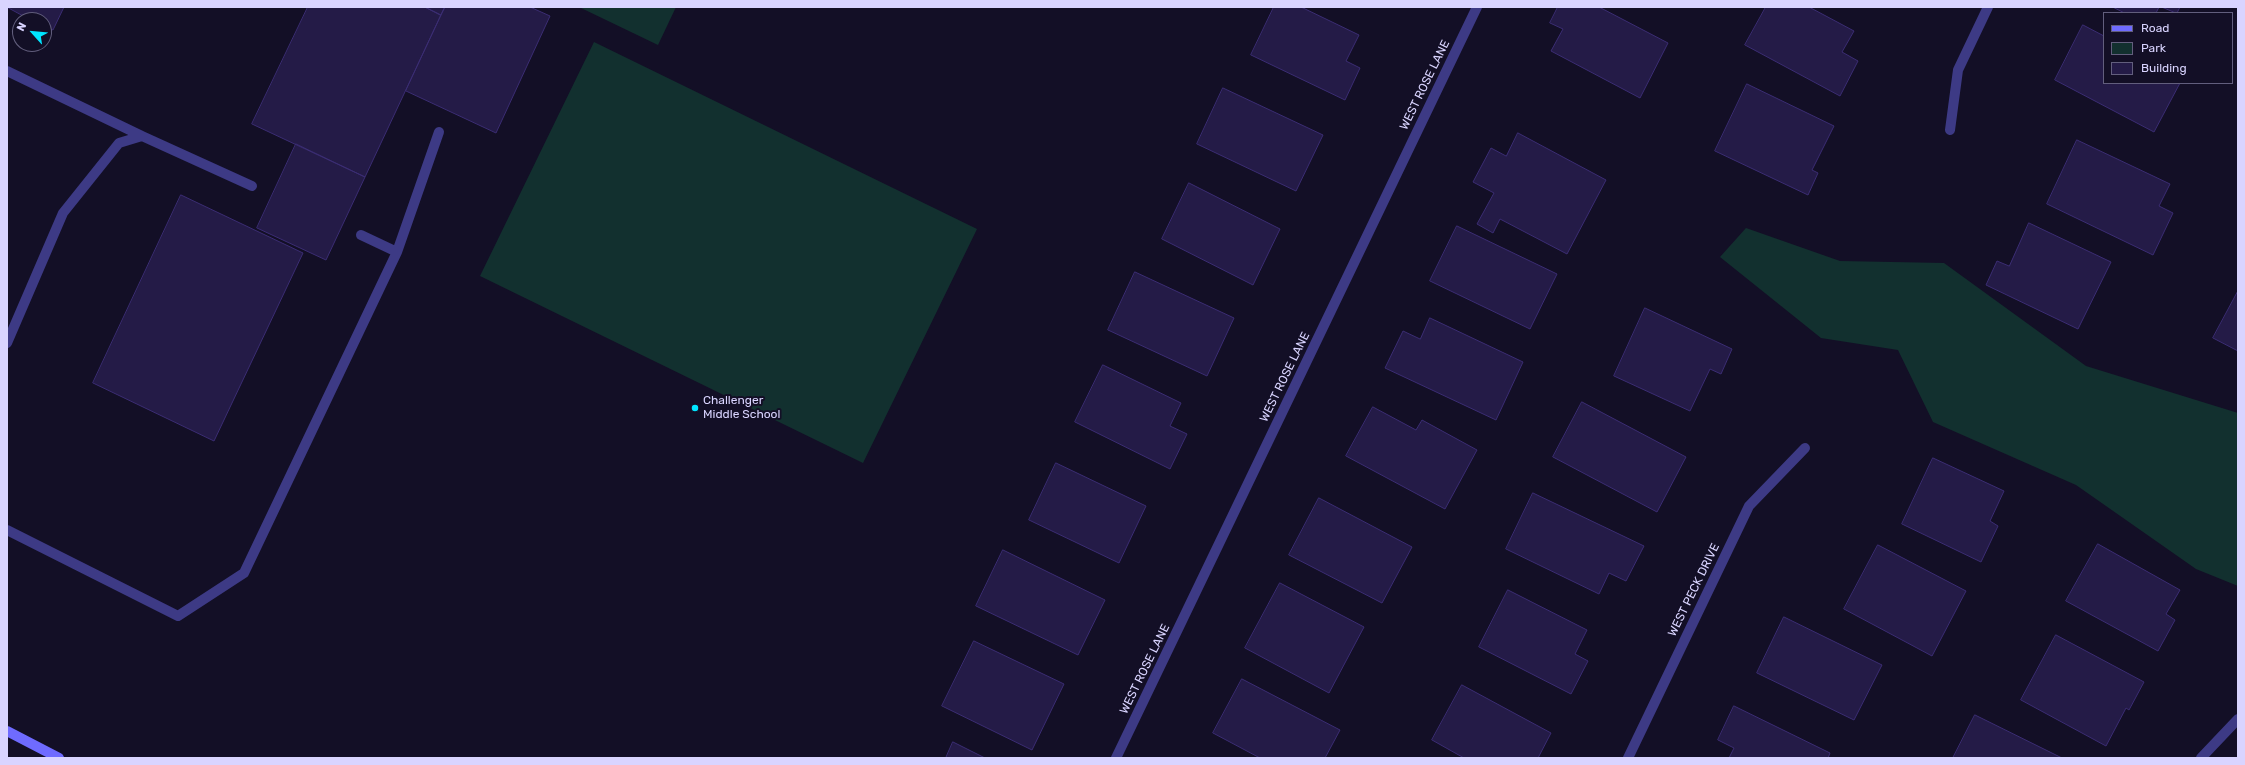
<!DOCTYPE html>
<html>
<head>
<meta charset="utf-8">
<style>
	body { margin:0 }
	#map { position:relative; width:2245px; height:765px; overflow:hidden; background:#130f26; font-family:Rubik,sans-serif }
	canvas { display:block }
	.frame { position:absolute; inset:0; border:8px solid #d9d4ff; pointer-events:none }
	.legend { position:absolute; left:2103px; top:12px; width:130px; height:72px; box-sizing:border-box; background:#130f26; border:1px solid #625e7d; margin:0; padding:5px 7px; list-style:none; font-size:12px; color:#d9d4ff }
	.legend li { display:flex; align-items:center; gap:8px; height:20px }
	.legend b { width:20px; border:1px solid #625e7d }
	.north { position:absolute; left:12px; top:12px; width:40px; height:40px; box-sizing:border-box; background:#130f26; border:1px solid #625e7d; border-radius:50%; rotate:297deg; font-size:11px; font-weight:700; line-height:16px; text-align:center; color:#d9d4ff }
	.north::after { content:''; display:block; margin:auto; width:14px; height:18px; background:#00e5ff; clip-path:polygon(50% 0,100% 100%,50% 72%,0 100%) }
</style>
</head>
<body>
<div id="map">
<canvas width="2245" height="765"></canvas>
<div class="frame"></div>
<ul class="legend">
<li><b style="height:5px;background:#6f6bff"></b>Road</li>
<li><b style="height:11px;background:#12302f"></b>Park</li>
<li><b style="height:11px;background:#241b47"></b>Building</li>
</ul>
<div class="north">N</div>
</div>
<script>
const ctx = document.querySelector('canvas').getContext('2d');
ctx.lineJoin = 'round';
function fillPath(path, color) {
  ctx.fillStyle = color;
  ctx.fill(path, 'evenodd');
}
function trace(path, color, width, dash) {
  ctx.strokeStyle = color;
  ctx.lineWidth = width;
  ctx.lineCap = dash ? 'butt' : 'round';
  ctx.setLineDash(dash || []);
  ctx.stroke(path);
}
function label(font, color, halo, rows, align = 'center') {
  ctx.font = font + ' Rubik,sans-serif';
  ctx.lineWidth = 4;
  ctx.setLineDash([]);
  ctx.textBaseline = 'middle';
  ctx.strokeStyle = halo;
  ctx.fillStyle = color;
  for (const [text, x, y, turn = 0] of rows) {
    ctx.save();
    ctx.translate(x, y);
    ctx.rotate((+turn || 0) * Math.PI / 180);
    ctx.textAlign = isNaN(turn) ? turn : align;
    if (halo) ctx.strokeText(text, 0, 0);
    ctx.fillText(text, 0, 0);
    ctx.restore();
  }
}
const green = new Path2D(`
	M 579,7 L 676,7 L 658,45 Z
	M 594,42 L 977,229 L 863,463 L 480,276 Z
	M 1746,228 L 1840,261 L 1944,263 L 2086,366 L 2238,413 L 2238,586 L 2196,569 L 2076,485 L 1933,422 L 1898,350 L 1821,338 L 1720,257 Z`);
const building = new Path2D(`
	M 7,7 L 64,7 L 53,30 L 44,26 L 44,20 L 31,20 Z
	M 308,7 L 425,7 L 441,15 L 365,177 L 252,124 Z
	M 425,7 L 445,7 L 441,15 Z
	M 445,7 L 530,7 L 550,16 L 496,133 L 406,91 Z
	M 1274,7 L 1301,7 L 1359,35 L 1346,61 L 1360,68 L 1345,100 L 1251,55 Z
	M 1558,7 L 1599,7 L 1668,43 L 1640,98 L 1551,51 L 1563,29 L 1550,23 Z
	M 1766,7 L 1809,7 L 1854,31 L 1842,52 L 1858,61 L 1840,96 L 1745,45 Z
	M 2113,7 L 2159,7 L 2156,13 L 2125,13 Z
	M 2162,7 L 2180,7 L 2177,13 Z
	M 2083,25 L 2104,36 L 2104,83 L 2180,83 L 2154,132 L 2055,80 Z
	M 1747,84 L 1834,126 L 1812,170 L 1818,173 L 1808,195 L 1715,151 Z
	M 1223,88 L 1323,135 L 1296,191 L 1197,144 Z
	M 1518,133 L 1606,180 L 1567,254 L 1500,219 L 1493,233 L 1477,224 L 1494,193 L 1473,182 L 1491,148 L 1506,156 Z
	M 2077,140 L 2170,184 L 2159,206 L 2173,213 L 2153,255 L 2047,204 Z
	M 296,144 L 365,177 L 326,260 L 257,228 Z
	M 1189,183 L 1280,229 L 1253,285 L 1162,239 Z
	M 181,195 L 303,253 L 214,441 L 93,383 Z
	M 2029,223 L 2111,262 L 2078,329 L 1986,285 L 1997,261 L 2009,266 Z
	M 1457,226 L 1557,274 L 1530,329 L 1430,281 Z
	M 1135,272 L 1234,318 L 1207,376 L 1108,330 Z
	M 2238,291 L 2238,351 L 2213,338 Z
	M 1645,308 L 1732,349 L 1721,374 L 1710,369 L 1690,411 L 1614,376 Z
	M 1430,318 L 1523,362 L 1496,420 L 1385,368 L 1403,331 L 1420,339 Z
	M 1103,365 L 1181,403 L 1170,426 L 1187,434 L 1170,469 L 1075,422 Z
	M 1582,402 L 1686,457 L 1657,512 L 1553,457 Z
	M 1373,407 L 1416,430 L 1422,420 L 1477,450 L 1445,509 L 1346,456 Z
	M 1933,458 L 2004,491 L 1990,521 L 1998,526 L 1981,562 L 1902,524 Z
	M 1056,463 L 1146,506 L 1119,563 L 1029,520 Z
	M 1533,493 L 1644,546 L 1626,581 L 1609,573 L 1599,594 L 1506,549 Z
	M 1319,498 L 1412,547 L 1382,603 L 1289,555 Z
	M 2098,544 L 2180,590 L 2166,614 L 2175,620 L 2158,651 L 2066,601 Z
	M 1878,545 L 1966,591 L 1932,656 L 1844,609 Z
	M 1003,550 L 1105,600 L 1078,655 L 976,606 Z
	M 1280,583 L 1364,627 L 1329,693 L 1245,648 Z
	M 1508,590 L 1587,630 L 1575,654 L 1588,661 L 1571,694 L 1479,647 Z
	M 1784,617 L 1882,665 L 1854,720 L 1757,673 Z
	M 2056,635 L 2144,682 L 2129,710 L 2126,708 L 2106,746 L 2021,700 Z
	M 974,641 L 1064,684 L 1032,750 L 942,706 Z
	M 1242,679 L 1340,730 L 1325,758 L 1260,758 L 1213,733 Z
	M 1462,685 L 1551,733 L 1538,758 L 1464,758 L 1432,740 Z
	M 1734,706 L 1830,753 L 1828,758 L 1729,758 L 1734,748 L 1718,740 Z
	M 1975,715 L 2062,758 L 1953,758 Z
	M 953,742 L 985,758 L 946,758 Z`);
const lane = new Path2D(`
	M 7,71 L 142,136
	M 361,235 L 397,252
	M 7,343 L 63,213 L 119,143 L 142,136 L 252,186
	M 7,530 L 178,616 L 244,573 L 397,252 L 439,132`);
const street = new Path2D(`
	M 1950,130 L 1958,70 L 1988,7
	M 1116,758 L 1477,7
	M 1628,758 L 1749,506 L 1805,448
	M 2201,758 L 2238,719`);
const secondary = new Path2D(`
	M 7,731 L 59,758`);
const markers = [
	[695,408,4,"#00e5ff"]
];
const streetNames = [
	["WEST ROSE LANE",1425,85,-64],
	["WEST ROSE LANE",1285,377,-64],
	["WEST PECK DRIVE",1694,590,-64],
	["WEST ROSE LANE",1145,669,-64]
];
const poiNames = [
	["Challenger",703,401],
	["Middle School",703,415]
];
fillPath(green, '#12302f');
fillPath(building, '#241b47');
trace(building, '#3b2d73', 1);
trace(lane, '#3d3a85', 10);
trace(street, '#3d3a85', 10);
trace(secondary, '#6f6bff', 10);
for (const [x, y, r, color] of markers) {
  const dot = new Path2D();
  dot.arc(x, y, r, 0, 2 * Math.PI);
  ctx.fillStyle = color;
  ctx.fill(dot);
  trace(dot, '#130f26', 1.5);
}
label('12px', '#d9d4ff', '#130f26', streetNames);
label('12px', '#d9d4ff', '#130f26', poiNames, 'left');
</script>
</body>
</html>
